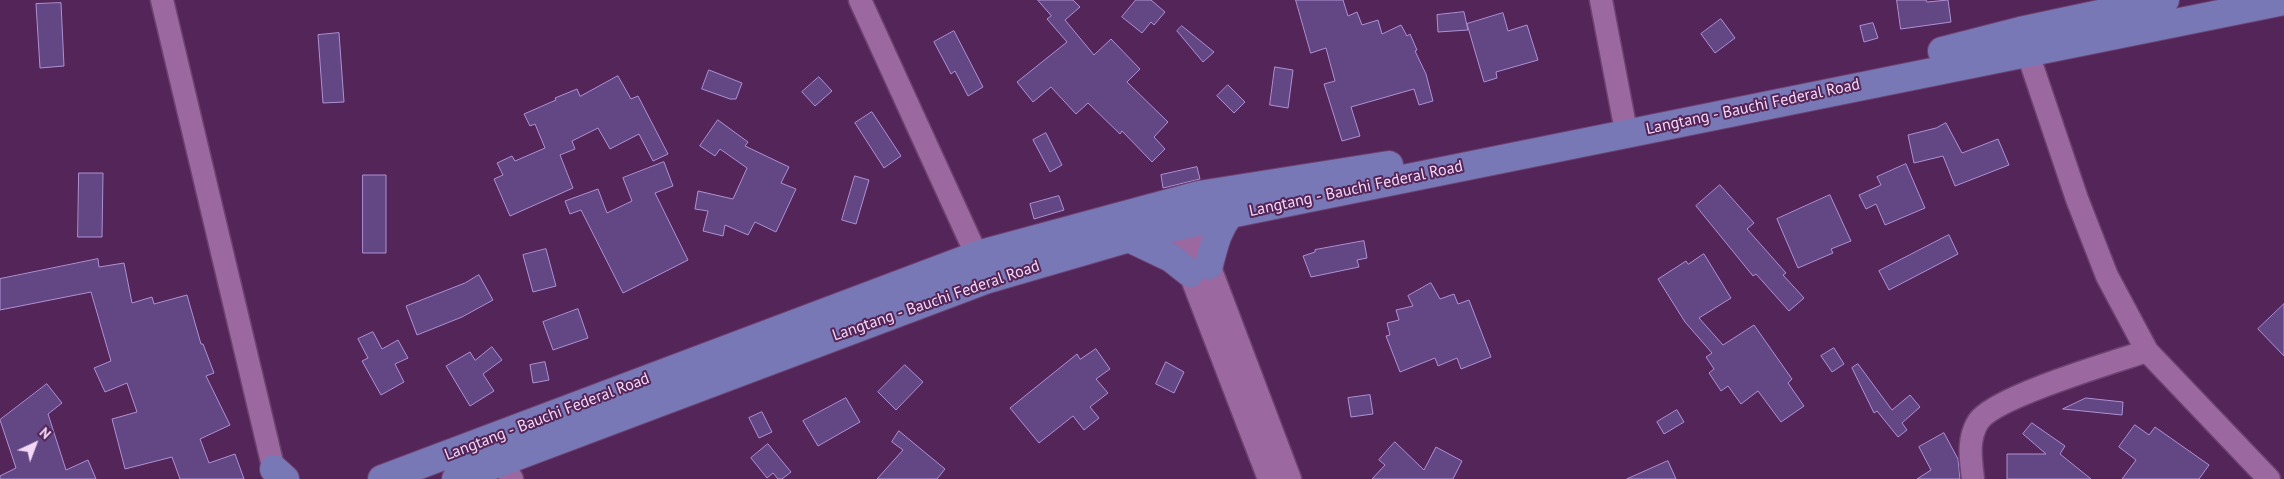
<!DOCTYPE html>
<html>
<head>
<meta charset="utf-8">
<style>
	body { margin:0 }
	#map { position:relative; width:2284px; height:479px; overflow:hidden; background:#532558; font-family:"PT Sans",sans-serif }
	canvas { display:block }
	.north { position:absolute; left:10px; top:419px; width:50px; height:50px; -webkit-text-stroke:4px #532558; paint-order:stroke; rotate:43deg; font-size:14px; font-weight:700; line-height:20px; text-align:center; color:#f4d8f6 }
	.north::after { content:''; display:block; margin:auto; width:18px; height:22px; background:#f4d8f6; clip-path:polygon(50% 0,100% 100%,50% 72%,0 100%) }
</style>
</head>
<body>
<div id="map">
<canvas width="2284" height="479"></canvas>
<div class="north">N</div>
</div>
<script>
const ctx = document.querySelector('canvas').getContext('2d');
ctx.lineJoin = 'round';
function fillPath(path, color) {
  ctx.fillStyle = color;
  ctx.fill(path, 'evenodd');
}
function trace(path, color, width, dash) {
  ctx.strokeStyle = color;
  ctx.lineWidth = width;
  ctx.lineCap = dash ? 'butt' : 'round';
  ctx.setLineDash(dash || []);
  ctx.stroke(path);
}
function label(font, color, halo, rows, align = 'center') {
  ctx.font = font + ' "PT Sans",sans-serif';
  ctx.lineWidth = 4;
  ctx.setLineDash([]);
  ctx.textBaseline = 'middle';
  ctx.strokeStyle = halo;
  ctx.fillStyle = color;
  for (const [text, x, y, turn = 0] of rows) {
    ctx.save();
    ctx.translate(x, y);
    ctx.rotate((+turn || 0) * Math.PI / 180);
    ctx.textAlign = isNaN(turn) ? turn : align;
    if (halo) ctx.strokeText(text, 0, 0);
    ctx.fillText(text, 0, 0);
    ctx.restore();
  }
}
const building = new Path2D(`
	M 1038,0 L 1073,0 L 1080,7 L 1065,20 L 1094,55 L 1111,39 L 1140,69 L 1127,82 L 1168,122 L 1154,137 L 1165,149 L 1152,162 L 1122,131 L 1120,134 L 1088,103 L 1076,114 L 1051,87 L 1033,102 L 1017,82 L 1067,42 L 1047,19 L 1051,16 Z
	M 1136,0 L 1151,0 L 1165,12 L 1154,25 L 1151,22 L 1142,33 L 1122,17 Z
	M 1296,0 L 1343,0 L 1348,16 L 1357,12 L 1362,25 L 1378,20 L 1382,34 L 1401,25 L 1407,36 L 1410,34 L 1417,50 L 1415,51 L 1426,74 L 1433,101 L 1419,105 L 1414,89 L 1351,107 L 1360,136 L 1342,141 L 1324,84 L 1335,81 L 1326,48 L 1311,53 Z
	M 1897,0 L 1926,0 L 1927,2 L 1948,0 L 1951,22 L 1901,29 Z
	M 61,3 L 64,66 L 40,68 L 36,4 Z
	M 1464,12 L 1468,30 L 1438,32 L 1437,15 Z
	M 1503,13 L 1508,31 L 1527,25 L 1538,60 L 1496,72 L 1497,78 L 1484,82 L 1467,24 Z
	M 1721,19 L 1735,38 L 1715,53 L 1701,34 Z
	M 1873,23 L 1878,38 L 1864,42 L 1860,26 Z
	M 1182,26 L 1214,52 L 1203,62 L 1177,31 Z
	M 954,31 L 983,87 L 968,96 L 955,71 L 951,74 L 934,42 Z
	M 339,33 L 344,102 L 323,103 L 318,35 Z
	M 1275,67 L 1293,70 L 1288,108 L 1270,105 Z
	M 709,70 L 742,83 L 736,99 L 730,99 L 702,89 Z
	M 618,76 L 631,99 L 638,96 L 668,154 L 653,161 L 639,134 L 610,149 L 598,128 L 572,141 L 575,149 L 560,155 L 573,188 L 510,216 L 494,179 L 503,175 L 497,163 L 512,156 L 515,161 L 545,148 L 535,124 L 530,126 L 524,114 L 556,100 L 555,98 L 577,89 L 580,96 Z
	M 819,77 L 832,91 L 815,106 L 802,92 Z
	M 1228,85 L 1245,102 L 1234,113 L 1217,96 Z
	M 872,112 L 901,156 L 884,168 L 855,123 Z
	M 718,120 L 748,142 L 745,146 L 789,167 L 781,183 L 796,189 L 776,232 L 755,222 L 748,235 L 725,225 L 723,236 L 703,231 L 708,211 L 695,209 L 698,191 L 733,199 L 747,168 L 720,149 L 715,156 L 700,146 Z
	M 1946,123 L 1962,153 L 1998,139 L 2009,165 L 1955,186 L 1943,156 L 1914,163 L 1908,135 L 1936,128 Z
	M 1046,133 L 1062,165 L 1050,172 L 1033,140 Z
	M 664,162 L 673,186 L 655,193 L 688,260 L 623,293 L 581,210 L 570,214 L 565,201 L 598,189 L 607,213 L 632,201 L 623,178 Z
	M 1906,164 L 1925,208 L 1885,225 L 1876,204 L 1866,209 L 1859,195 L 1881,185 L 1877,177 Z
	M 1197,167 L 1200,179 L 1163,188 L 1161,175 Z
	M 79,173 L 103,173 L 102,237 L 78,237 Z
	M 363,175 L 386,175 L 386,253 L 363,253 Z
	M 855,176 L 869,180 L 856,224 L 842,220 Z
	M 1720,185 L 1754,223 L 1747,229 L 1786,273 L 1783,275 L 1804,298 L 1789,311 L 1756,274 L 1753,276 L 1696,206 Z
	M 1830,195 L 1851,241 L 1831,249 L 1833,253 L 1798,268 L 1777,219 Z
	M 1059,196 L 1064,210 L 1034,219 L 1030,204 Z
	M 1949,235 L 1958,254 L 1889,290 L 1879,271 Z
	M 1364,241 L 1367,258 L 1357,260 L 1359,267 L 1311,277 L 1303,256 L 1315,252 L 1315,250 Z
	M 546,249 L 556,286 L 533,292 L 523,255 Z
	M 1704,254 L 1731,298 L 1699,318 L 1723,345 L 1754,325 L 1792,379 L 1788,383 L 1804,406 L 1781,422 L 1758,391 L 1741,404 L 1728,386 L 1721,391 L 1709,373 L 1714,369 L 1706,357 L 1712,353 L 1685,322 L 1658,279 L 1686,261 L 1688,264 Z
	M 98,259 L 99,267 L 124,263 L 132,303 L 152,297 L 154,304 L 187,295 L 201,344 L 203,344 L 214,373 L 206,376 L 230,425 L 200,439 L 209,463 L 235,454 L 244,479 L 180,479 L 172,457 L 125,469 L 112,419 L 137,412 L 127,383 L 105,392 L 94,368 L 111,361 L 91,292 L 0,310 L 0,279 Z
	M 479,275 L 493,300 L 462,317 L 417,335 L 406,306 L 465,283 Z
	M 1431,283 L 1440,299 L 1454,294 L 1458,304 L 1469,300 L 1491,357 L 1461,369 L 1457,358 L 1438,366 L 1435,358 L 1400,372 L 1386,336 L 1390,335 L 1387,323 L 1399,320 L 1396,310 L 1413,306 L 1408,296 Z
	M 2284,304 L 2284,356 L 2258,329 Z
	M 578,309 L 588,338 L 553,350 L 543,322 Z
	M 373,332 L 382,349 L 398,340 L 408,358 L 395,364 L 404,382 L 381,395 L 362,361 L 368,358 L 358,339 Z
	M 492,347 L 502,360 L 483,374 L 494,391 L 470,406 L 446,366 L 470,352 L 475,360 Z
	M 1834,348 L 1844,364 L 1832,372 L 1821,356 Z
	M 1096,349 L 1110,369 L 1096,379 L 1108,393 L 1090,407 L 1099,418 L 1084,430 L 1073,416 L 1039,443 L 1010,408 L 1077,354 L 1080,359 Z
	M 545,362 L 549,380 L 533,383 L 530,365 Z
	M 1166,362 L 1184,372 L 1174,393 L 1156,384 Z
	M 1858,364 L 1892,410 L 1910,395 L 1920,407 L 1902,423 L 1907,430 L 1898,437 L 1877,411 L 1874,413 L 1852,368 Z
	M 905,365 L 923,382 L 896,410 L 878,392 Z
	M 47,384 L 62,403 L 48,414 L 66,470 L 88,460 L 96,479 L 0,479 L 0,476 L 16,468 L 0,420 Z
	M 1370,395 L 1373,414 L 1351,417 L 1348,398 Z
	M 846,398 L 860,422 L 818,446 L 803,421 Z
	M 2086,398 L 2123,402 L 2122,415 L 2063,409 Z
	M 1677,410 L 1684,422 L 1664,434 L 1657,422 Z
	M 762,412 L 772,432 L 759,438 L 749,418 Z
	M 2032,423 L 2065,446 L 2060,454 L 2091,479 L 2007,479 L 2007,454 L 2046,454 L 2023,434 Z
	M 2135,425 L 2149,435 L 2155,427 L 2209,465 L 2199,479 L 2122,479 L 2136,460 L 2119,447 Z
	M 899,431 L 945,469 L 937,479 L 877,479 L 903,450 L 892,442 Z
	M 1944,433 L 1958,459 L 1960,479 L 1917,479 L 1931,470 L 1919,447 Z
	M 1395,442 L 1424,470 L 1436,447 L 1462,461 L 1453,479 L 1372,479 L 1385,465 L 1379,460 Z
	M 768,444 L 791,472 L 782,479 L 778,479 L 773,473 L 767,478 L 751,458 Z
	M 1668,461 L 1676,479 L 1627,479 Z`);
const minor = new Path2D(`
	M 162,0 L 276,479
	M 860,0 L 983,269
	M 1601,0 L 1626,131
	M 2027,51 L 2077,199 L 2107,276 L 2147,351 L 2269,479
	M 1192,214 L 1181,232 L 1179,245 L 1269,479
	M 1173,218 L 1190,228 L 1198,236 L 1290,479
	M 502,461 L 512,479
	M 1973,479 C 1971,460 1967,440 1978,422 C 1993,397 2114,362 2147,351`);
const major = new Path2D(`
	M 1942,51 L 2020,31 L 2165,0
	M 1129,238 L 1171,258 L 1190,273
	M 1209,265 C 1214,246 1217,230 1230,214
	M 274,469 L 285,479
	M 382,479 L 977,255 L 1199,195 L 1389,165
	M 456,479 L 988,279 L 1129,238 L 1230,214 L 2284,1`);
const streetNames = [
	["Langtang - Bauchi Federal Road",1753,107,-12],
	["Langtang - Bauchi Federal Road",1356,189,-12],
	["Langtang - Bauchi Federal Road",936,301,-19],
	["Langtang - Bauchi Federal Road",547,417,-21]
];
fillPath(building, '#634785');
trace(building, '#ae91d4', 1);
trace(minor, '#6d4271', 25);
trace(major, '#6d4271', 30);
trace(minor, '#9b68a0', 22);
trace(major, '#7878b7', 28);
label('16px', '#f4d8f6', '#532558', streetNames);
</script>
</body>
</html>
